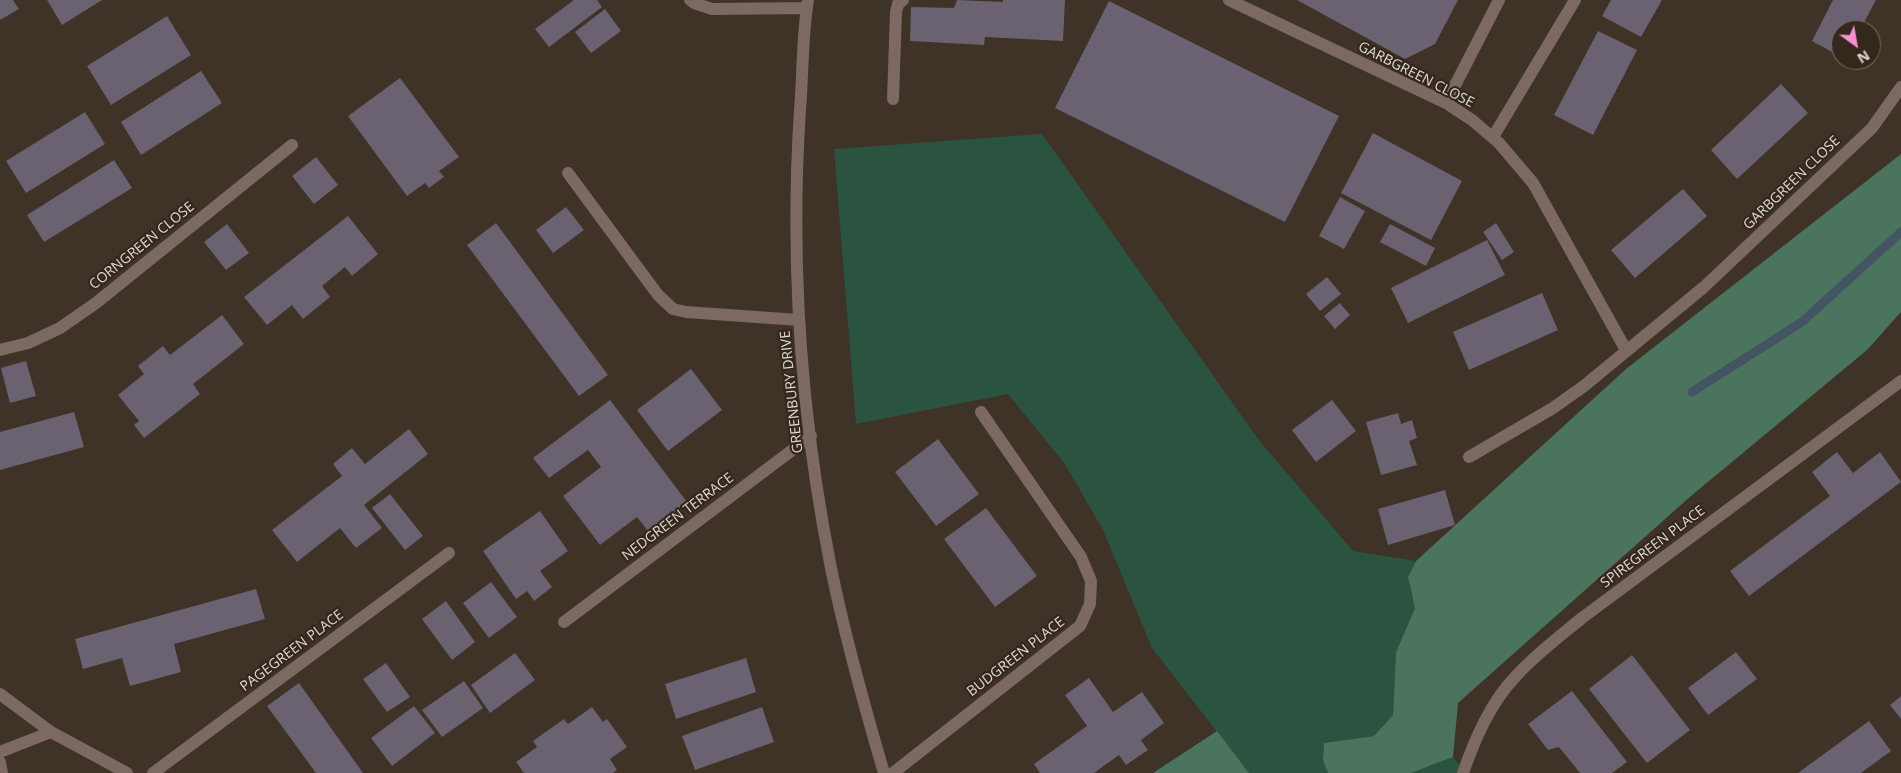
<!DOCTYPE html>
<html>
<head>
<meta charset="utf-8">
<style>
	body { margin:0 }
	#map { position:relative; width:1901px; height:773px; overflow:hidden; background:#3f3226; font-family:"Open Sans",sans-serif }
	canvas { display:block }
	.north { position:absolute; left:1831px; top:20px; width:50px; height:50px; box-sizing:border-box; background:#34281c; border:1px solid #796e64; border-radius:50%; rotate:148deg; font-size:14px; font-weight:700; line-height:20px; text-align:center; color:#e0d7d0 }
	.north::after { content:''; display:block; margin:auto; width:18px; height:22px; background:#f790ce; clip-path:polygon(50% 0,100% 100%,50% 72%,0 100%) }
</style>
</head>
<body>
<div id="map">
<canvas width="1901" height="773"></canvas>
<div class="north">N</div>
</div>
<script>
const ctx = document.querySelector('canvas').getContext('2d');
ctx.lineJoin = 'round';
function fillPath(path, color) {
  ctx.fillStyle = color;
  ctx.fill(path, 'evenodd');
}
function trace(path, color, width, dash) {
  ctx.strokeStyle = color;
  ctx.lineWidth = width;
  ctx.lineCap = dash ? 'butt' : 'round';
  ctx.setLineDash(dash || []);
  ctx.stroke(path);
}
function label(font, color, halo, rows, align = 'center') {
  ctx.font = font + ' "Open Sans",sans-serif';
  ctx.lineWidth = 4.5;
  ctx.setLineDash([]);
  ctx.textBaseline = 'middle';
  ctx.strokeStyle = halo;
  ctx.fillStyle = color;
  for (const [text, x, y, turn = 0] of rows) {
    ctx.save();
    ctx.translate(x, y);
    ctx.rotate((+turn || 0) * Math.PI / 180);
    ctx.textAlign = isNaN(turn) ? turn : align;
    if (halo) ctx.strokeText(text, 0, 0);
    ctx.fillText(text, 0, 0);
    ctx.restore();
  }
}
const green = new Path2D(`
	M 1042,134 L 1258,439 L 1353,551 L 1416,561 L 1408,577 L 1415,608 L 1396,652 L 1393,715 L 1374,736 L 1324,743 L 1323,760 L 1328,773 L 1249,773 L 1152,648 L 1103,530 L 1065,464 L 1008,394 L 856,424 L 834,149 Z
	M 1453,757 L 1466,773 L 1411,773 Z`);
const forest = new Path2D(`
	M 1901,154 L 1901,312 L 1867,350 L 1691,496 L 1458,703 L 1453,757 L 1411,773 L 1328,773 L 1323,760 L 1324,743 L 1374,736 L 1393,715 L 1396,652 L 1415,608 L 1408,577 L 1416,561 L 1626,369 Z
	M 1217,731 L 1249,773 L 1153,773 Z`);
const stream = new Path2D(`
	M 1692,392 L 1802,322 L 1901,232`);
const building = new Path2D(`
	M 0,0 L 13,0 L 19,9 L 0,20 Z
	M 47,0 L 102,0 L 62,25 Z
	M 574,0 L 597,0 L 602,7 L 549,47 L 535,29 Z
	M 957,0 L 1003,2 L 1003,0 L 1065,0 L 1063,41 L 985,37 L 984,45 L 910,41 L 911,7 L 954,8 Z
	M 1297,0 L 1458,0 L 1435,44 L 1405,59 Z
	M 1611,0 L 1662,0 L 1641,37 L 1602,16 Z
	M 1833,0 L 1876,0 L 1860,30 L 1841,30 L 1841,57 L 1812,41 Z
	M 1109,1 L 1339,116 L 1285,222 L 1055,108 Z
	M 605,9 L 621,31 L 591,53 L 575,32 Z
	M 167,16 L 191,55 L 111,105 L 87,66 Z
	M 1598,31 L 1637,50 L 1593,135 L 1554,115 Z
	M 201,71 L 222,103 L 141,155 L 121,122 Z
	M 400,78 L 459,157 L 439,171 L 444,177 L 429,188 L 425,183 L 407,196 L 348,116 Z
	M 1781,84 L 1808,113 L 1737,179 L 1711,150 Z
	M 85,112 L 105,144 L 26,193 L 6,161 Z
	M 1373,133 L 1462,181 L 1431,240 L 1341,193 Z
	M 316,157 L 338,185 L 314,204 L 292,176 Z
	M 114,160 L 132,188 L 44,242 L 27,215 Z
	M 1683,189 L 1707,216 L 1635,278 L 1611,250 Z
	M 1340,197 L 1365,211 L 1344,249 L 1319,236 Z
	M 566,207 L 584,230 L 553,253 L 536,230 Z
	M 348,216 L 378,254 L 352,276 L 345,267 L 322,286 L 330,297 L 303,319 L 292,305 L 267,325 L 244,297 Z
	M 496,223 L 608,375 L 579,396 L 467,245 Z
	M 1496,223 L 1514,252 L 1502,260 L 1483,232 Z
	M 227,224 L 249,253 L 226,270 L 204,242 Z
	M 1390,224 L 1435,248 L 1426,266 L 1380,242 Z
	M 1487,240 L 1505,275 L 1408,323 L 1391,288 Z
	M 1327,277 L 1341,294 L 1320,311 L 1306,294 Z
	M 1542,293 L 1558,330 L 1469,370 L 1453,332 Z
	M 1340,303 L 1350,315 L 1335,329 L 1324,316 Z
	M 222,315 L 244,344 L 193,384 L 200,394 L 144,438 L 134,425 L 139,421 L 118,395 L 144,374 L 138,366 L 163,346 L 170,355 Z
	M 26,361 L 36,396 L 10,403 L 1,368 Z
	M 691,369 L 722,410 L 668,451 L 637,410 Z
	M 610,400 L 687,502 L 648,531 L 637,517 L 600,545 L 563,496 L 601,467 L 588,450 L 549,478 L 533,458 Z
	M 1332,400 L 1356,431 L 1316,462 L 1292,430 Z
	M 74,412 L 84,447 L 0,470 L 0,432 Z
	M 1398,413 L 1401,424 L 1412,420 L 1417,438 L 1409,441 L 1417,465 L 1381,475 L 1366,422 Z
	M 409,429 L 428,454 L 364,505 L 382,528 L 356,548 L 340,528 L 297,562 L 272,530 L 342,476 L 333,464 L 352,448 L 365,464 Z
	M 938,439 L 979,494 L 936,526 L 895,472 Z
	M 1837,452 L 1853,473 L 1880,452 L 1901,482 L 1749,596 L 1730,571 L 1830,496 L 1812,472 Z
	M 1445,490 L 1455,525 L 1388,545 L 1378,509 Z
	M 390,494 L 423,536 L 405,550 L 372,508 Z
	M 986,508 L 1037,576 L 995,607 L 944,539 Z
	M 540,511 L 568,551 L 540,571 L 552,587 L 534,601 L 527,591 L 516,599 L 483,551 Z
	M 491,582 L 517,617 L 489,638 L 463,603 Z
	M 256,589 L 265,619 L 174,644 L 181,672 L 130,686 L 122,658 L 83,669 L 75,639 Z
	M 446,601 L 475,642 L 452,660 L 422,619 Z
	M 1736,652 L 1757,679 L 1708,715 L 1688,688 Z
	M 515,653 L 535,680 L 490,713 L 471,685 Z
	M 1632,655 L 1690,730 L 1647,763 L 1589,689 Z
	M 746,658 L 756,692 L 676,719 L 665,684 Z
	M 386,663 L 410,697 L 387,712 L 363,679 Z
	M 1089,678 L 1113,712 L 1142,692 L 1164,723 L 1141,740 L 1148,750 L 1126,765 L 1119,755 L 1094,773 L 1040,773 L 1034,764 L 1087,726 L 1065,695 Z
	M 464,681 L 483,708 L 442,737 L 422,710 Z
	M 299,683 L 363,773 L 316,773 L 267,706 Z
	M 1572,691 L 1627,762 L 1612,773 L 1580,773 L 1559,747 L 1548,750 L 1528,724 Z
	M 1901,696 L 1901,719 L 1890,705 Z
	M 414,706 L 435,733 L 392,766 L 371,738 Z
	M 592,707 L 603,722 L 607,719 L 627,747 L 610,759 L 617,770 L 613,773 L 524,773 L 516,762 L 537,747 L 533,741 L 564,719 L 568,724 Z
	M 762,707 L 774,742 L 695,770 L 682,736 Z
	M 1869,721 L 1891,751 L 1861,773 L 1798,773 Z`);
const minor = new Path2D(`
	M 690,0 L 694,3 L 712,9 L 807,8
	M 808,0 C 802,36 803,74 800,110 C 790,262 801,417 831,568 C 845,637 864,705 884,773
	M 1229,0 L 1446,103 L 1472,120 L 1499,143 L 1533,183 L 1626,350
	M 893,99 L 896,12 L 898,4 L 903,0
	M 1446,103 L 1499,0
	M 1493,137 L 1575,0
	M 568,173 L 658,295 L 673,309 L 686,312 L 799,320
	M 0,350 L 28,343 L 60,328 L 96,303 L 292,145
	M 1469,457 L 1553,408 L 1584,386 L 1704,287 L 1872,128 L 1901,87
	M 564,622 L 811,436
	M 0,694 L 51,732 L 127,773
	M 0,752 L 51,732
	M 0,762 L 2,773
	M 153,773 L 449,553
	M 893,773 L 1080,626 L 1090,604 L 1091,581 L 1081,557 L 981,412
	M 1463,773 C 1475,739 1490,703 1516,676 C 1536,654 1559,637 1582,618 L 1901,381`);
const streetNames = [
	["GARBGREEN CLOSE",1416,75,27],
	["GARBGREEN CLOSE",1792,183,-44],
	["CORNGREEN CLOSE",142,246,-39],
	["GREENBURY DRIVE",792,392,-96],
	["NEDGREEN TERRACE",678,517,-37],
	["SPIREGREEN PLACE",1653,547,-37],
	["PAGEGREEN PLACE",292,651,-37],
	["BUDGREEN PLACE",1016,657,-38]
];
fillPath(green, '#2b5440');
fillPath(forest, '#4a745e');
trace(stream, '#435462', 9);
fillPath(building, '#6a6171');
trace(minor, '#7c6962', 12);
label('14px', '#e0d7d0', '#34281c', streetNames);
</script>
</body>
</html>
